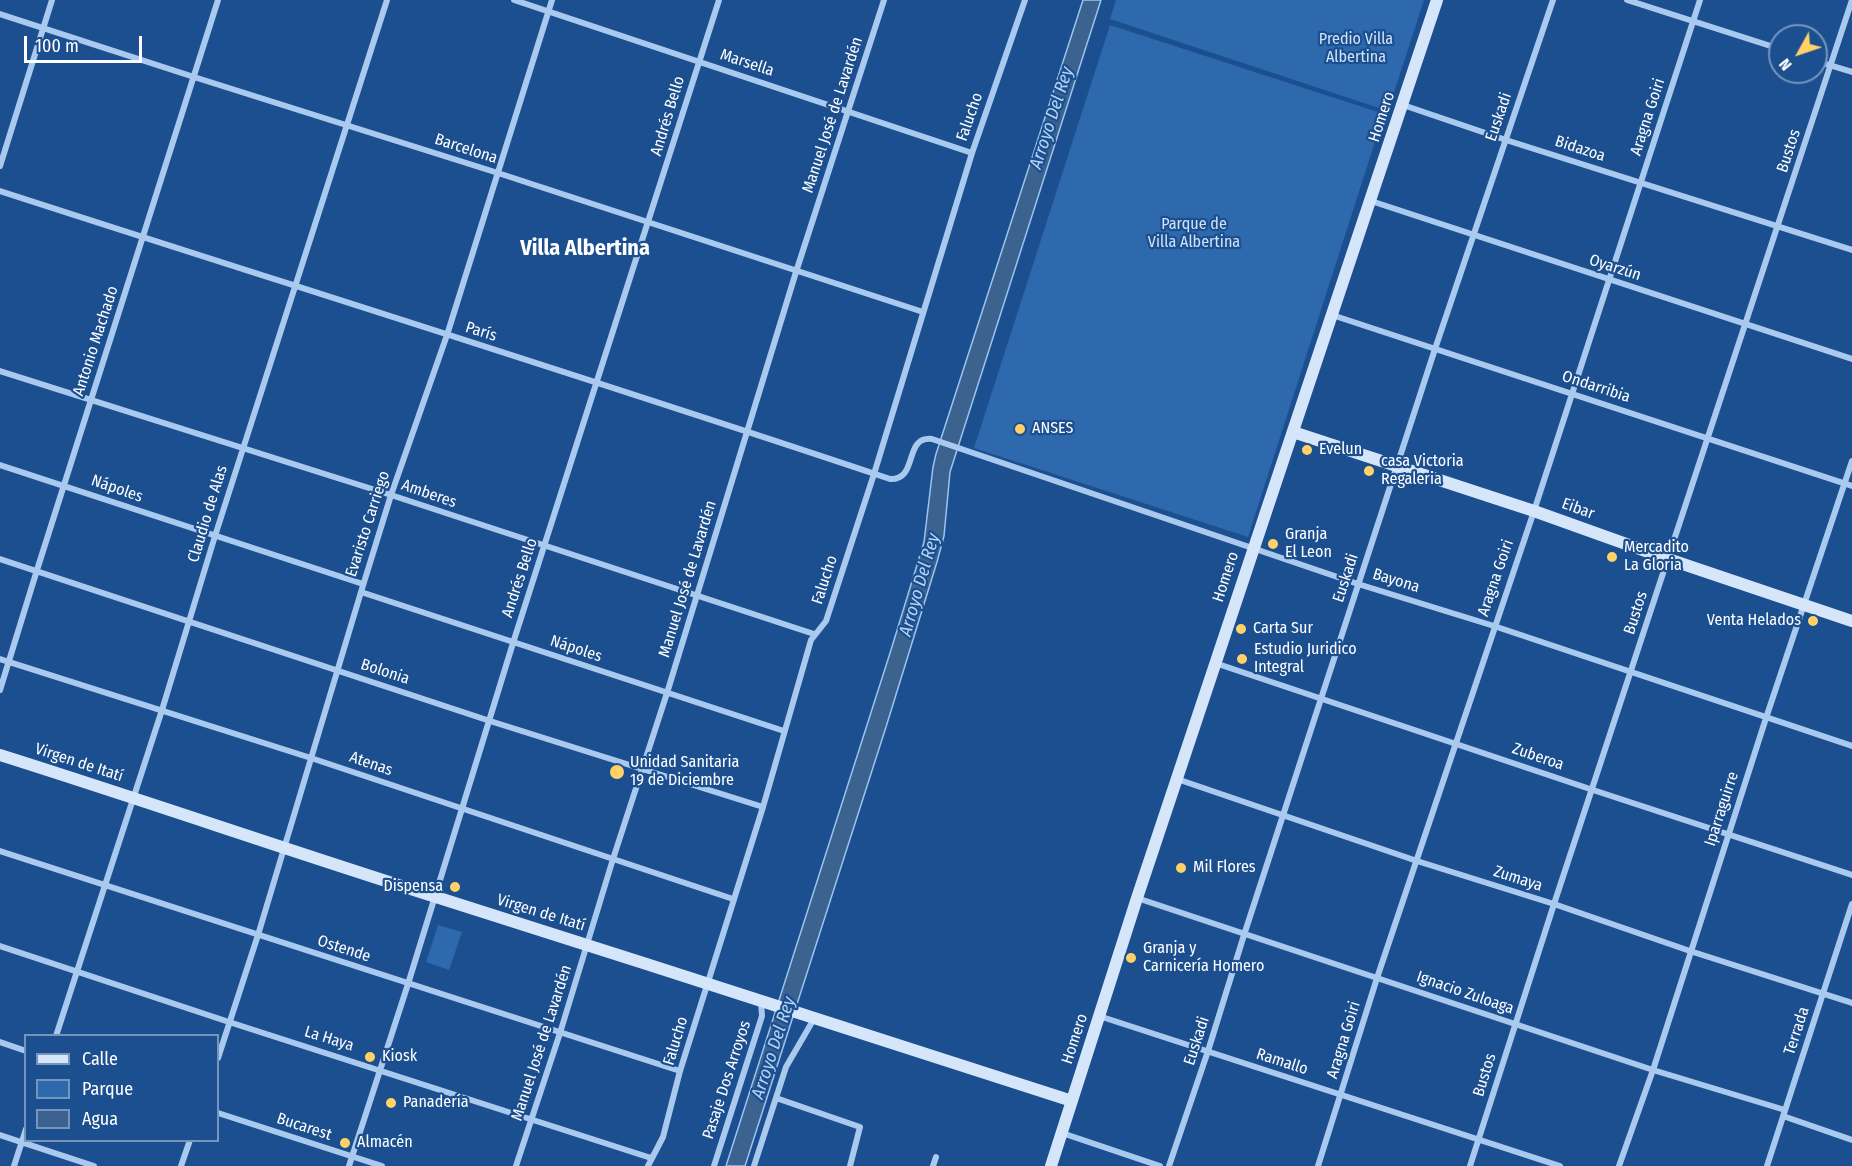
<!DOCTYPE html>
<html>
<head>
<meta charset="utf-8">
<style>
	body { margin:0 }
	#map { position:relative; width:1852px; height:1166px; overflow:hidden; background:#1b4f8f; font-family:"Fira Sans Condensed",sans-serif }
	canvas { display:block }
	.legend { position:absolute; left:24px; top:1034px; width:195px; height:108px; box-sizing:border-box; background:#1b4f8f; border:2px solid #7695bc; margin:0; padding:8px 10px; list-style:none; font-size:18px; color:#fff }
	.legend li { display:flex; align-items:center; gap:12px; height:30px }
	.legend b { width:30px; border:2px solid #7695bc }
	.north { position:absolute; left:1768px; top:24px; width:60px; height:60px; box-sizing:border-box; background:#1b4f8f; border:2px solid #7695bc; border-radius:50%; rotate:230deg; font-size:16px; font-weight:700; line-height:24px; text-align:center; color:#fff }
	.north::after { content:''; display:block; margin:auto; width:21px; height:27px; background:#ffd166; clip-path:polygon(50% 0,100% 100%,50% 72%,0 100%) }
	.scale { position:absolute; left:24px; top:36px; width:118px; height:27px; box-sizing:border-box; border:3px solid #fff; border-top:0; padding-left:8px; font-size:18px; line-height:21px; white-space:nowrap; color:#fff; -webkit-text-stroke:4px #1b4f8f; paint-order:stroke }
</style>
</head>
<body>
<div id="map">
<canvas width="1852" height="1166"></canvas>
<ul class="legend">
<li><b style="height:8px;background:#d6e6fa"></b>Calle</li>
<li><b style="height:16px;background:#2e69ad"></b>Parque</li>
<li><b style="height:16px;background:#3c6290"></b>Agua</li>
</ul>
<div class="north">N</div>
<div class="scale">100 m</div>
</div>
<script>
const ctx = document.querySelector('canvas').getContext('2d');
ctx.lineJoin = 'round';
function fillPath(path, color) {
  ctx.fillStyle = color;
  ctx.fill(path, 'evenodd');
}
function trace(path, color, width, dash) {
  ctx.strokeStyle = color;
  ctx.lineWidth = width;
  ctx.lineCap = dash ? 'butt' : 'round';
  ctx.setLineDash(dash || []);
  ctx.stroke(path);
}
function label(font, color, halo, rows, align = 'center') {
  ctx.font = font + ' "Fira Sans Condensed",sans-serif';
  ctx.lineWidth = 4.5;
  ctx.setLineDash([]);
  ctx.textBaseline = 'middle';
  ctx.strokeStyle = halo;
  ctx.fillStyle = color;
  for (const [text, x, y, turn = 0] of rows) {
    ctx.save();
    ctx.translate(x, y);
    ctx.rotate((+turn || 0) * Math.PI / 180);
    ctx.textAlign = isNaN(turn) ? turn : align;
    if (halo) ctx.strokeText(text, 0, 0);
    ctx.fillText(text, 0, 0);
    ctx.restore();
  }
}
const green = new Path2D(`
	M 1116,0 L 1424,0 L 1388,111 L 1110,19 Z
	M 1110,25 L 1384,114 L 1248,537 L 974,448 Z
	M 438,925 L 462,932 L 449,970 L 426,962 Z`);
const water = new Path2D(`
	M 1083,0 L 1101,0 L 950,472 L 944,536 L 937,562 L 886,727 L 745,1166 L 726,1166 L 891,650 L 924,542 L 933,467 L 936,454 Z`);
const street = new Path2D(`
	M 514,0 L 972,153
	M 1627,0 L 1780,49
	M 0,14 L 194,77 L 498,173 L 923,312
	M 1816,61 L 1852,72
	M 1403,105 L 1506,140 L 1852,250
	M 0,166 L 52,0
	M 0,191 C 297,287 595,380 890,479 C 919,480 903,436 932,439 L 1358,584 L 1494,626 L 1852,746
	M 1371,201 L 1852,359
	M 1332,315 L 1852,486
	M 0,371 L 391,495 L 814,634
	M 0,465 L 363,584
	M 0,559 L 490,721 L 763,807
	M 361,592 L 784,731
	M 0,659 L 311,758 L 733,899
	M 1215,663 L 1593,790 L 1852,875
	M 0,690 L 37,570 L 218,0
	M 1177,779 L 1417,861 L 1554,904 L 1690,951 L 1852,1003
	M 0,851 L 680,1071
	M 1137,898 L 1653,1070 L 1785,1110
	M 0,946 L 229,1022 L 651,1158
	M 1099,1016 L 1560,1166
	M 56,1036 L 162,710 L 215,536 L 387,0
	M 0,1042 L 26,1051
	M 218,1058 L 258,935 L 361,592 L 391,495 L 447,335 L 552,0
	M 776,1098 L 860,1127 L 850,1166
	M 218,1113 L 382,1166
	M 1783,1116 L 1852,1140
	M 1062,1133 L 1160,1166
	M 0,1135 L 94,1166
	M 14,1166 L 26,1129
	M 181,1166 L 190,1140
	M 349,1166 L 408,984 L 513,643 L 719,0
	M 516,1166 L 560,1033 L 613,859 L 667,693 L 796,272 L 884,0
	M 648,1166 L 663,1137 L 680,1071 L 763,807 L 811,640 L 826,621 L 874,474 L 972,153 L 1025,0
	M 714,1166 L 762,1016 L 761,1002
	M 754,1166 L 786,1067 L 815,1017
	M 933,1166 L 936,1157
	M 1169,1166 L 1208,1051 L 1244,935 L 1435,349 L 1553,0
	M 1318,1166 L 1377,978 L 1534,511 L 1700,0
	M 1470,1166 L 1554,904 L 1852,0
	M 1619,1166 L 1653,1070 L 1766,718 L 1852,461
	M 1767,1166 L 1852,904`);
const secondary = new Path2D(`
	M 1293,432 L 1534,511 L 1668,559 L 1852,621
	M 0,755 C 146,801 290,851 436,897 C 648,965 860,1031 1072,1101
	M 1051,1166 L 1137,898 L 1437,0`);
const markers = [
	[1020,429,6,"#ffd166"],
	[1307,450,6,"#ffd166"],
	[1369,471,6,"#ffd166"],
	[1273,544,6,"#ffd166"],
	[1612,557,6,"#ffd166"],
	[1813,621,6,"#ffd166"],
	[1241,629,6,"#ffd166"],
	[1242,659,6,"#ffd166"],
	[617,772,8,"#ffd166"],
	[1181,868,6,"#ffd166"],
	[455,887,6,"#ffd166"],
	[1131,958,6,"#ffd166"],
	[370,1057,6,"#ffd166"],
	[391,1103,6,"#ffd166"],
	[345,1143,6,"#ffd166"]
];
const parkNames = [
	["Predio Villa",1356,40],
	["Albertina",1356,58],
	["Parque de",1194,225],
	["Villa Albertina",1194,243]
];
const streetNames = [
	["Marsella",747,63,18],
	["Manuel José de Lavardén",833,115,-72],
	["Andrés Bello",668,116,-73],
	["Falucho",970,117,-71],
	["Homero",1382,117,-72],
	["Euskadi",1499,117,-71],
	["Aragna Goiri",1648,117,-72],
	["Barcelona",466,149,18],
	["Bidazoa",1580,149,18],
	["Bustos",1789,151,-72],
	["Oyarzún",1615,268,18],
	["París",481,332,17],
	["Antonio Machado",96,341,-72],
	["Ondarribia",1596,387,18],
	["Nápoles",117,489,19],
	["Amberes",429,494,19],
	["Eibar",1578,509,20],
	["Claudio de Alas",208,514,-73],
	["Evaristo Carriego",368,524,-72],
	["Homero",1226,577,-72],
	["Andrés Bello",520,578,-72],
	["Euskadi",1346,578,-72],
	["Aragna Goiri",1496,578,-71],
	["Manuel José de Lavardén",688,579,-73],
	["Falucho",825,580,-72],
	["Bayona",1396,581,17],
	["Bustos",1636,613,-72],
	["Nápoles",576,649,18],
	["Bolonia",385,672,18],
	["Zuberoa",1538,757,19],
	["Virgen de Itatí",79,763,18],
	["Atenas",371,764,19],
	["Iparraguirre",1722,809,-72],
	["Zumaya",1518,879,18],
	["Virgen de Itatí",541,913,17],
	["Ostende",344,949,18],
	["Ignacio Zuloaga",1465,993,19],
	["Terrada",1797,1031,-72],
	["La Haya",329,1039,17],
	["Homero",1075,1039,-72],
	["Aragna Goiri",1344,1040,-73],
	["Falucho",676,1041,-73],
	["Euskadi",1197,1041,-72],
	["Manuel José de Lavardén",542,1043,-72],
	["Ramallo",1282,1062,18],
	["Bustos",1485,1075,-73],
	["Pasaje Dos Arroyos",727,1080,-72],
	["Bucarest",304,1127,18]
];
const poiNames = [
	["ANSES",1032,429],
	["Evelun",1319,450],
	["casa Victoria",1381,462],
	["Regaleria",1381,480],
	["Granja",1285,535],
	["El Leon",1285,553],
	["Mercadito",1624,548],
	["La Gloria",1624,566],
	["Venta Helados",1801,621,"right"],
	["Carta Sur",1253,629],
	["Estudio Juridico",1254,650],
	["Integral",1254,668],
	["Unidad Sanitaria",630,763],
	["19 de Diciembre",630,781],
	["Mil Flores",1193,868],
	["Dispensa",443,887,"right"],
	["Granja y",1143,949],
	["Carnicería Homero",1143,967],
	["Kiosk",382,1057],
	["Panadería",403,1103],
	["Almacén",357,1143]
];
const waterNames = [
	["Arroyo Del Rey",1052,118,-72],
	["Arroyo Del Rey",920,585,-74],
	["Arroyo Del Rey",774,1048,-72]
];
const districtNames = [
	["Villa Albertina",585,249]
];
fillPath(green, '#2e69ad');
fillPath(water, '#3c6290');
trace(water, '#9cc4f0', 1.5);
trace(street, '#a9c9ee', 6);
trace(secondary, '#d6e6fa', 12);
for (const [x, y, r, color] of markers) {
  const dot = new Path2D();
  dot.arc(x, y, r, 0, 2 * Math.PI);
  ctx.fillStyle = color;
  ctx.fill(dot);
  trace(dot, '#1b4f8f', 2);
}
label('16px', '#cfe3fa', '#1b4f8f', parkNames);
label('16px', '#fff', '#1b4f8f', streetNames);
label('16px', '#fff', '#1b4f8f', poiNames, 'left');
label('italic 18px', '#b5d3f5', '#1b4f8f', waterNames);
label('bold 22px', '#fff', '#1b4f8f', districtNames);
</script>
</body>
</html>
